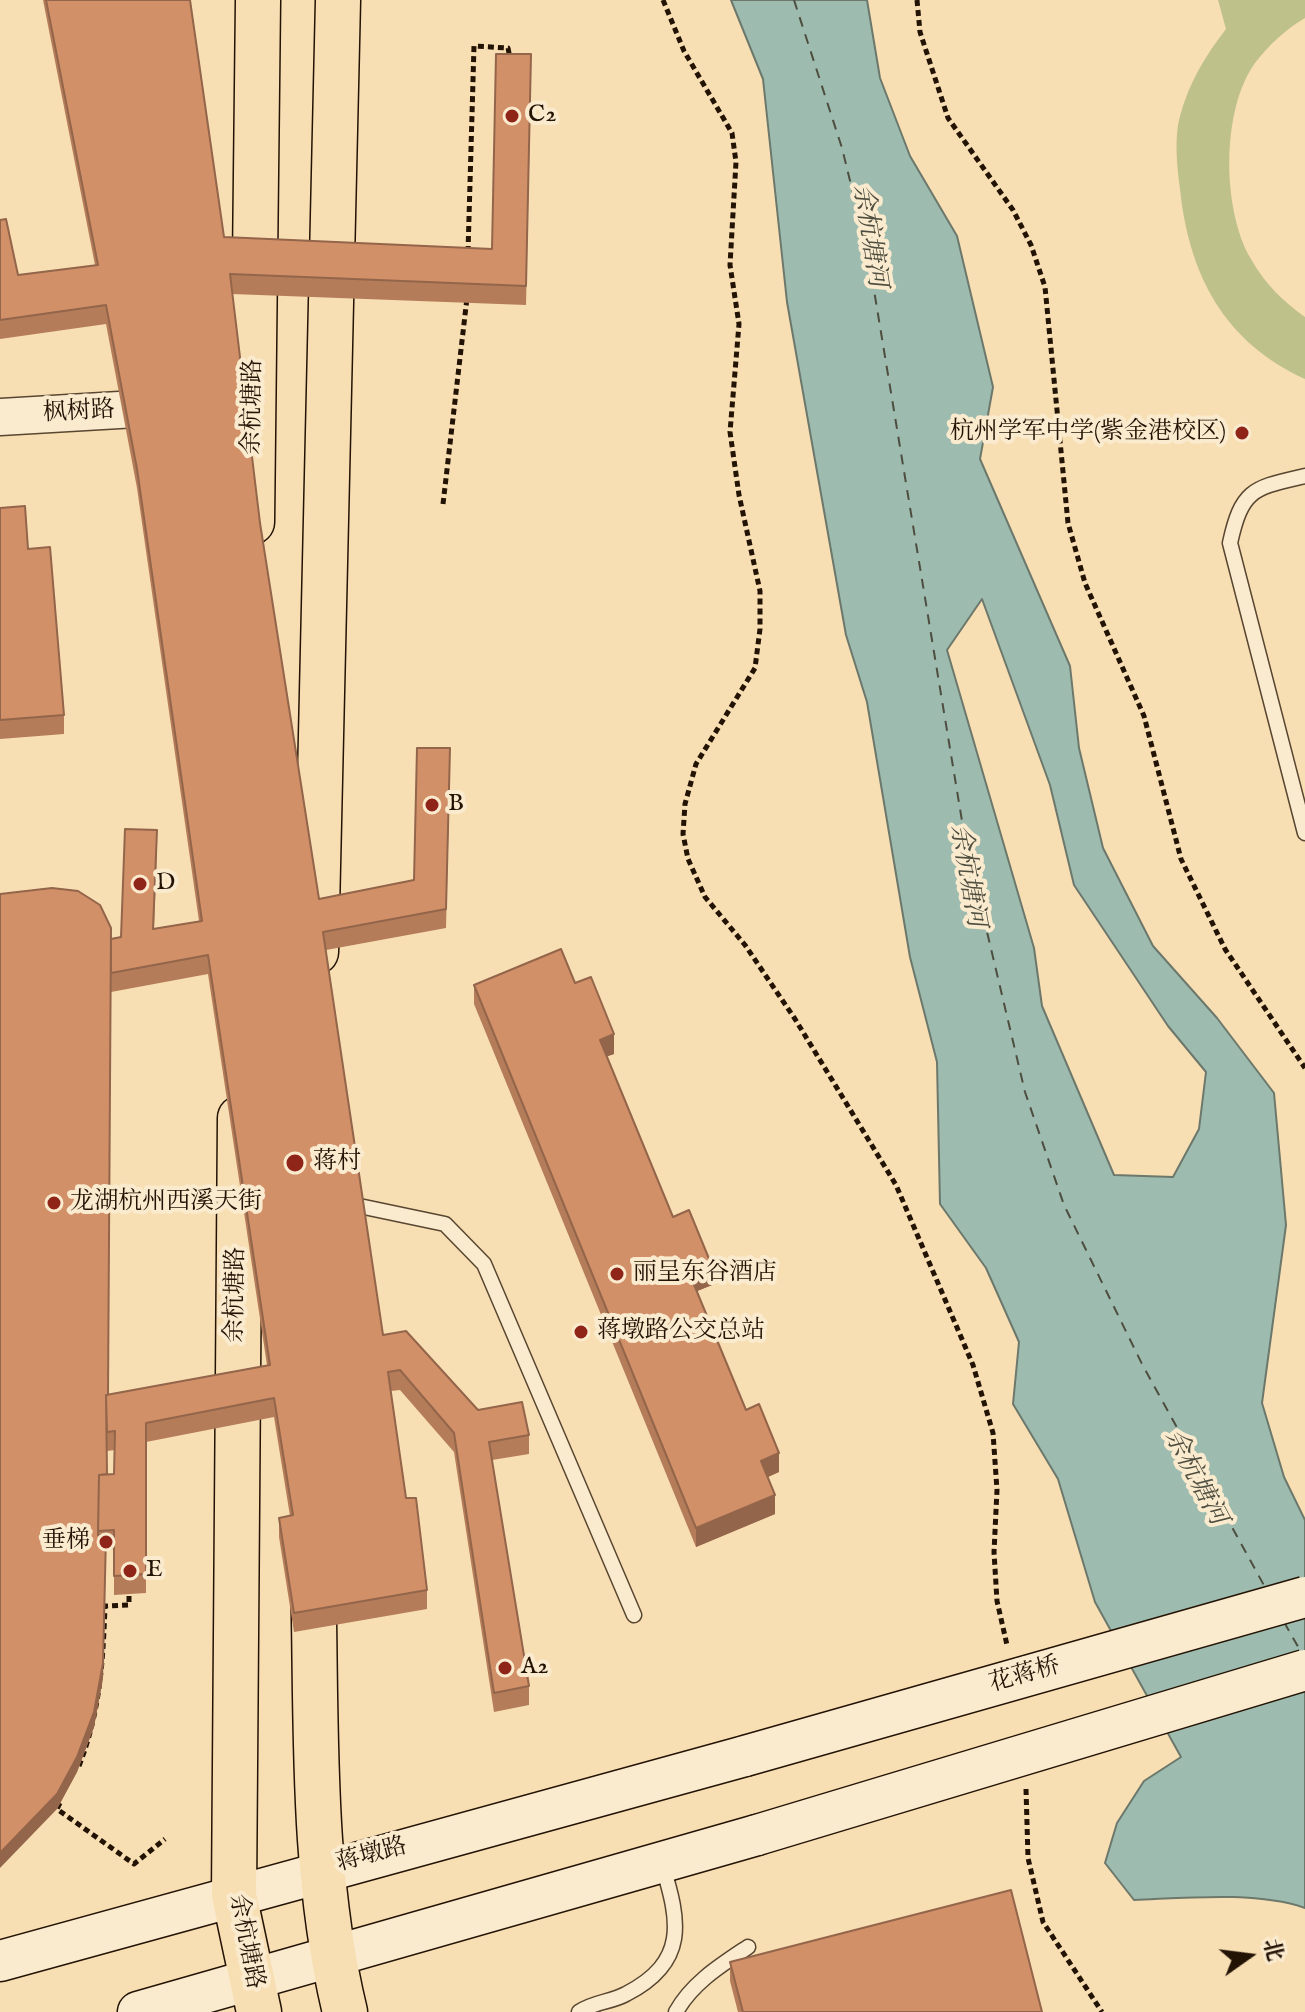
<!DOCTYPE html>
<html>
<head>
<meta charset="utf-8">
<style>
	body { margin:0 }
	#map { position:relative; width:1305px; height:2012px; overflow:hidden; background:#f8deb3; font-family:"IM FELL English","Noto Serif SC",serif }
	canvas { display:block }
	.north { position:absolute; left:1209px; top:1916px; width:80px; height:80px; -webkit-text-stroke:6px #faeace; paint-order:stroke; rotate:76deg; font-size:22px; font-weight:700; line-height:32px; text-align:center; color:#231305 }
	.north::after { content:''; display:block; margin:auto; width:28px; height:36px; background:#231305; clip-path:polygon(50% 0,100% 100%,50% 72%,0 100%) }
</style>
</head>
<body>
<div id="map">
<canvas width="1305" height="2012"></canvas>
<div class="north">北</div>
</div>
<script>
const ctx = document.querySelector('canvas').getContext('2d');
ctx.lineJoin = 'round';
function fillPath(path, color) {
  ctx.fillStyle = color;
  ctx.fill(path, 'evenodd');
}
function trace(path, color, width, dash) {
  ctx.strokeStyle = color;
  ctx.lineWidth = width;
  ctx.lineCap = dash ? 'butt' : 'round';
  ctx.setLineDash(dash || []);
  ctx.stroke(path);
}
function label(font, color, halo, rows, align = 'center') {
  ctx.font = font + ' "IM FELL English","Noto Serif SC",serif';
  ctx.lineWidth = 8;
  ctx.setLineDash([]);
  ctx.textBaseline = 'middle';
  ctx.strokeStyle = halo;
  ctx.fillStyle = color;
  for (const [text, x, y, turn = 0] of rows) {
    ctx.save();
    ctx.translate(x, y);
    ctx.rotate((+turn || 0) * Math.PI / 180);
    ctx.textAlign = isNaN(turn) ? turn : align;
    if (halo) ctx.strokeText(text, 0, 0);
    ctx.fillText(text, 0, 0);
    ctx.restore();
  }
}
const green = new Path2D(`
	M 1218,0 L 1305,0 L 1305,18 C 1287,28 1267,47 1255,63 C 1221,110 1222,210 1251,259 C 1264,283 1284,302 1305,317 L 1305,379 C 1224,342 1189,275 1180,189 C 1177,167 1174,138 1180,116 C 1189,83 1205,56 1226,29 Z`);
const water = new Path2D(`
	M 731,0 L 867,0 L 880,78 L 910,156 L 957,236 L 993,387 L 980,459 L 1070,666 L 1079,748 L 1103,848 L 1153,946 L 1217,1018 L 1274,1093 L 1286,1225 L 1262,1403 L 1284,1477 L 1305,1520 L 1305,1908 C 1256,1891 1186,1898 1134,1900 L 1105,1863 L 1117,1823 L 1144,1781 L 1181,1757 L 1095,1602 L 1058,1479 L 1013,1404 L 1019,1342 L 986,1268 L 940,1204 L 937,1062 L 910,957 L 867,702 L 846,635 L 787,302 L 763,79 ZM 982,599 L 1050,785 L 1074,885 L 1168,1026 L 1206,1072 L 1199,1129 L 1173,1177 L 1114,1175 L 1042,1006 L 1034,948 L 947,650 Z`);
const ferry = new Path2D(`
	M 794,0 L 842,148 L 868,254 L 965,839 L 1025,1092 L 1064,1205 L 1142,1364 L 1266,1589
	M 1284,1622 L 1301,1652`);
const path = new Path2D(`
	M 663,0 L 684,51 L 732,133 L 736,162 L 730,265 L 739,324 L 730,432 L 739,495 L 760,591 L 760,629 L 755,668 L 696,764 L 685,804 L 683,834 L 688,859 L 705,897 L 745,945 L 795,1019 L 896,1185 L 973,1365 L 993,1433 L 997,1490 L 994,1552 L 997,1601 L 1007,1645
	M 917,0 L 920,32 L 948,118 L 1013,210 L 1031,245 L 1045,287 L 1068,523 L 1085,583 L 1144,716 L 1181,859 L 1225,949 L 1305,1068
	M 468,252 L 474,46 L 508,48 L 510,58
	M 443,504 L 467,298
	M 79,1766 C 100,1712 103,1663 105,1606 L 129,1605 L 129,1590
	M 1026,1789 L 1028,1858 L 1043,1922 L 1102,2012
	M 60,1803 L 57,1809 L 134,1864 L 165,1839`);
const service = new Path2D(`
	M 1305,476 C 1254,488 1242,488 1230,543 L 1305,833
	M 345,1203 L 445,1224 L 484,1264 L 634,1615
	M 579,2012 C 593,2002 612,2002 626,1994 C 688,1962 680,1922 662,1864
	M 676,2012 C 692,1983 721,1965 748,1947`);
const tertiary = new Path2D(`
	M 0,417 L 170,407`);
const secondary = new Path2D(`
	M 0,1961 L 745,1756
	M 138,2012 L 757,1835`);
const primary = new Path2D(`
	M 252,522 L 258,0
	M 316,952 L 338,0
	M 240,1118 L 234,1895 L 259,2012
	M 313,1569 C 317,1716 310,1868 345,2012`);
const secondaryBridge = new Path2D(`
	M 745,1756 L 1305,1597
	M 757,1835 L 1305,1670`);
const wall = new Path2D(`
	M 43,0 L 190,0 L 224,237 L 492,249 L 531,73 L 526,305 L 232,294 L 260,523 L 319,899 L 414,880 L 450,767 L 446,928 L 326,950 L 383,1335 L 478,1410 L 529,1435 L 529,1454 L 492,1460 L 529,1686 L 529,1705 L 494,1712 L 454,1452 L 400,1390 L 391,1391 L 406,1498 L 427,1590 L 427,1609 L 294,1632 L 279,1537 L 279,1518 L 290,1516 L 274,1417 L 146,1442 L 146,1593 L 114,1595 L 114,1549 L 106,1550 L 103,1678 L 94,1727 L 77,1772 L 57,1809 L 111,939 L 121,937 L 157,849 L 154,929 L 199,921 L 137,488 L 106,324 L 0,339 L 0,220 L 18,275 L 95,265 ZM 111,948 L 111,992 L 208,974 L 267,1365 L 108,1395 ZM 115,1450 L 114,1474 L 107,1474 L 107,1451 Z
	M 0,508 L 28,549 L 64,715 L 64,734 L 0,739 Z
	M 575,983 L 614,1054 L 607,1056 L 673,1217 L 712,1285 L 697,1291 L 746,1410 L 779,1472 L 768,1477 L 775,1514 L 696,1547 L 474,1004 L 474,985 Z
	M 730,1962 L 1042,2012 L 738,2012 L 730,1981 Z`);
const shadedWall = new Path2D(`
	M 614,1034 L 614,1054 L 600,1059 L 600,1040 Z
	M 712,1266 L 712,1285 L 690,1294 L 690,1275 Z
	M 779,1453 L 779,1472 L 761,1480 L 761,1461 Z
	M 775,1495 L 775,1514 L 696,1547 L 696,1528 Z
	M 106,1535 L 103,1678 L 94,1727 L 77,1772 L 57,1809 L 0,1868 L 0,1853 Z`);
const building = new Path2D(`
	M 46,0 L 190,0 L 224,237 L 492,249 L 496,54 L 531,54 L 526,286 L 230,274 L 260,523 L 319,899 L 414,880 L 417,748 L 450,748 L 446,909 L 323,932 L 383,1335 L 406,1331 L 478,1410 L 522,1402 L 529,1435 L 489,1442 L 529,1686 L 494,1693 L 454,1433 L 400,1370 L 388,1372 L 406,1498 L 416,1498 L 427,1590 L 294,1613 L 279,1518 L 293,1515 L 274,1398 L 146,1423 L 146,1574 L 114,1576 L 114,1530 L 98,1531 L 99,1475 L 114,1474 L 115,1431 L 107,1432 L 106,1395 L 270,1365 L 208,955 L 111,973 L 111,939 L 121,937 L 125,829 L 157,830 L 153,929 L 202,921 L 137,469 L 106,305 L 0,320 L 0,220 L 6,219 L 18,275 L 98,265 Z
	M 25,506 L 28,549 L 50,547 L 64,715 L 0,720 L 0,508 Z
	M 52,888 L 78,891 L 100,905 L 111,928 L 108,1395 L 106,1395 L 107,1474 L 99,1475 L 98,1535 L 106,1535 L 103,1663 L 94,1712 L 77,1757 L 57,1794 L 0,1853 L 0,894 Z
	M 561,949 L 575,983 L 591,977 L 614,1034 L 600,1040 L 673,1217 L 689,1210 L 712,1266 L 690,1275 L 746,1410 L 759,1404 L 779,1453 L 761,1461 L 775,1495 L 696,1528 L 474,985 Z
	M 1011,1890 L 1042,2012 L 743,2012 L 730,1962 Z`);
const markers = [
	[512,116,8,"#8f2418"],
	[1242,433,8,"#8f2418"],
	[432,805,8,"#8f2418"],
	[140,884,8,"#8f2418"],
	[295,1163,10,"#8f2418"],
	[54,1203,8,"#8f2418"],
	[617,1274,8,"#8f2418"],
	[581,1332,8,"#8f2418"],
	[106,1542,8,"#8f2418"],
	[130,1571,8,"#8f2418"],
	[505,1668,8,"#8f2418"]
];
const poiNames = [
	["C2",528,116],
	["杭州学军中学(紫金港校区)",1226,433,"right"],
	["B",448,805],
	["D",156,884],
	["蒋村",313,1163],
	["龙湖杭州西溪天街",70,1203],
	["丽呈东谷酒店",633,1274],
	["蒋墩路公交总站",597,1332],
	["垂梯",90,1542,"right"],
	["E",146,1571],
	["A2",521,1668]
];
const streetNames = [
	["余杭塘路",254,407,-89],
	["枫树路",79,413,-3],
	["余杭塘路",237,1295,-89],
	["花蒋桥",1025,1676,-16],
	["蒋墩路",372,1856,-15],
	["余杭塘路",245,1942,79]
];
const waterNames = [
	["余杭塘河",868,236,81],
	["余杭塘河",966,876,80],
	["余杭塘河",1194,1478,62]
];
fillPath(green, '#bfc18b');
fillPath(water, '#9dbcaf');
trace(water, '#6c786b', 2);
trace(ferry, '#4e4e40', 2, [10, 8]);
trace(service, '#584630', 17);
trace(tertiary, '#584630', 39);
trace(secondary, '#231305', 43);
trace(primary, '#231305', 47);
trace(path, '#231305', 5, [6, 4]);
trace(service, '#faeace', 14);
trace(tertiary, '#faeace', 36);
trace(secondary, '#faeace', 40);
trace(primary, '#f8deb3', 44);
trace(secondaryBridge, '#231305', 43, []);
trace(secondaryBridge, '#faeace', 40);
fillPath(wall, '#b57c5a');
fillPath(shadedWall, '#93654a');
fillPath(building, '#d29069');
trace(building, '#93654a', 2);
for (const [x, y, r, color] of markers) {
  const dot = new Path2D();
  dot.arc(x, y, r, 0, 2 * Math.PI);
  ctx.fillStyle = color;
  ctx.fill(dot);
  trace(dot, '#faeace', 3);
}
label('24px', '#231305', '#faeace', poiNames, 'left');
label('24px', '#231305', '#faeace', streetNames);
label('italic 26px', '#4e4e40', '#faeace', waterNames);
</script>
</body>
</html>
